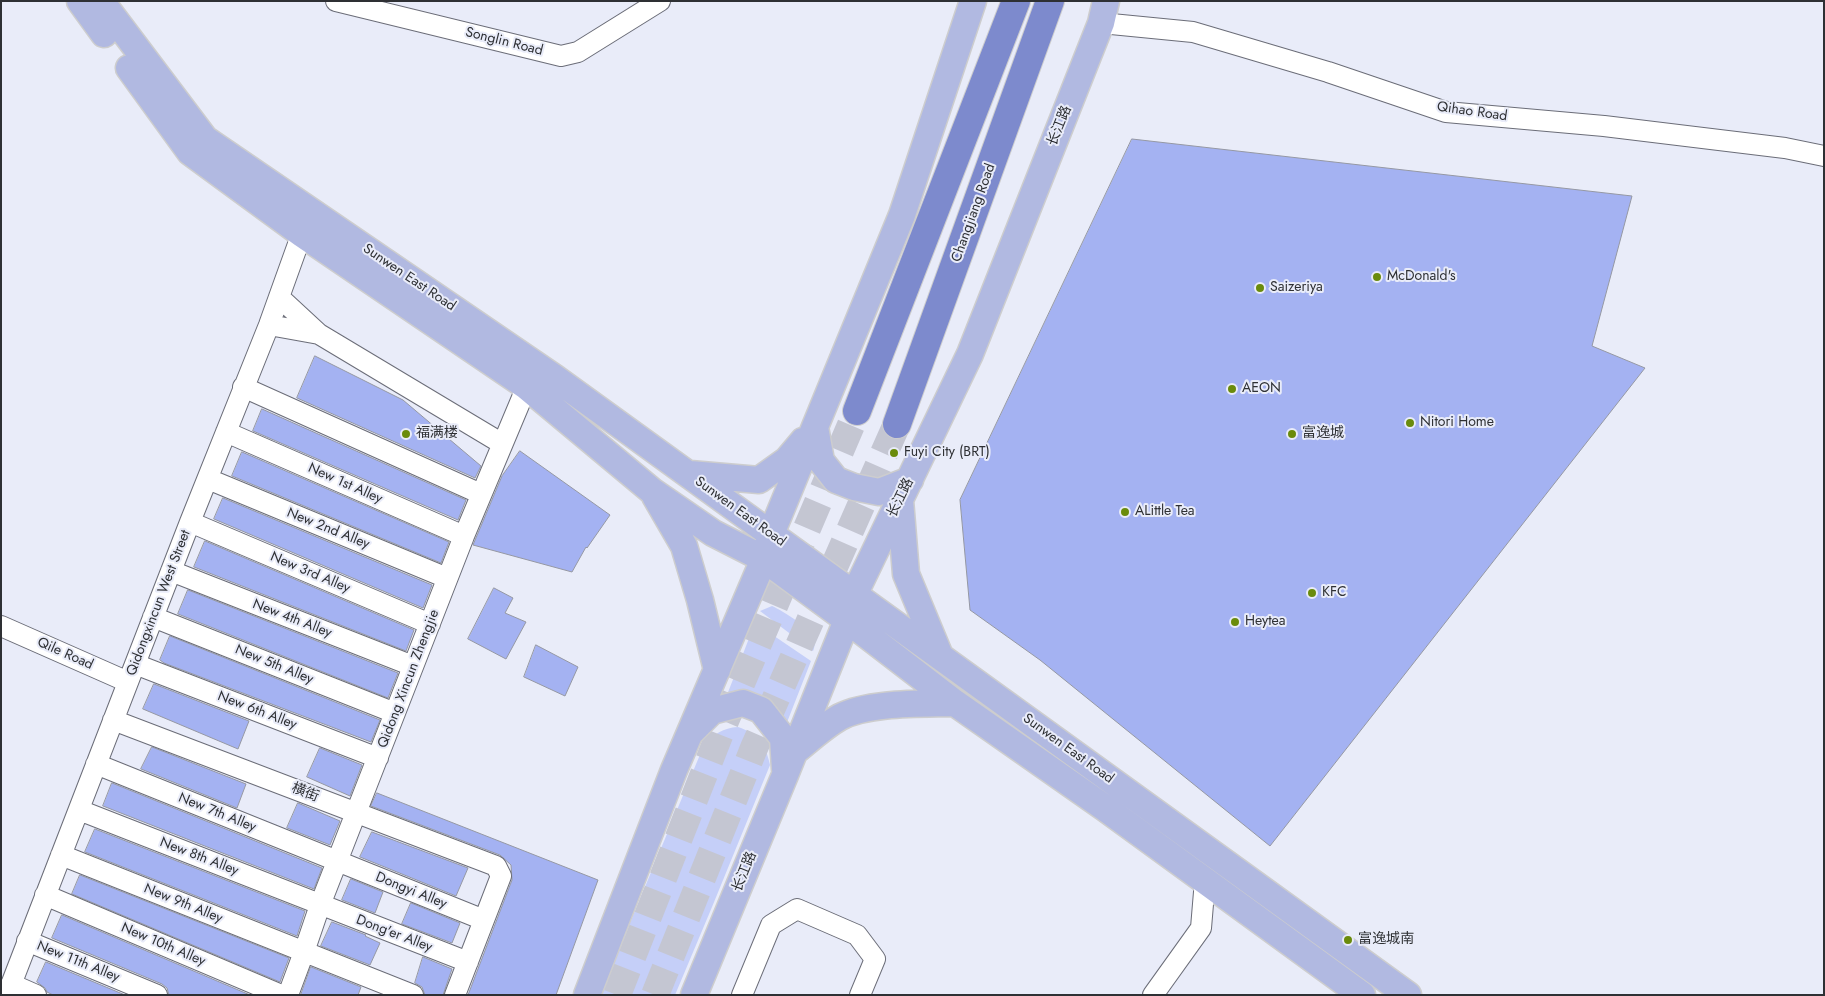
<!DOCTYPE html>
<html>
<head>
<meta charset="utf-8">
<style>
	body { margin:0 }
	#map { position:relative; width:1825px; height:996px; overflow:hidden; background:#e9ecf9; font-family:Jost,sans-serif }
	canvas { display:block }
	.frame { position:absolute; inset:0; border:2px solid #2e3034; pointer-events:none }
</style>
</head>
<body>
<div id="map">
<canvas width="1825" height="996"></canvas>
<div class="frame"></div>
</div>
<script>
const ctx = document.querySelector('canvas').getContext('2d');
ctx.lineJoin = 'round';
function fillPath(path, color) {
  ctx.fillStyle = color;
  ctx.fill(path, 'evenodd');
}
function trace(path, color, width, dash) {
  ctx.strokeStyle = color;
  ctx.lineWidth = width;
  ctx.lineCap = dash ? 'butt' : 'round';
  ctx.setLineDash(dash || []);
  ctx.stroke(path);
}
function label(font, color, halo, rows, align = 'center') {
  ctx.font = font + ' Jost,"Noto Sans SC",sans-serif';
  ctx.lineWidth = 4;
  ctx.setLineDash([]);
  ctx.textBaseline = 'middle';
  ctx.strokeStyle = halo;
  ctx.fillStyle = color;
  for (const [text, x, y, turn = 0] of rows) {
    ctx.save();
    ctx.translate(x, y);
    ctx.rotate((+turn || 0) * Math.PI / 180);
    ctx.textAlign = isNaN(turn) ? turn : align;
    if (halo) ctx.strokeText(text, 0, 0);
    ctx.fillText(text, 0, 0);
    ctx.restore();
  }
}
const green = new Path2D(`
	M 772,606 C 783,611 813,629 815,642 C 815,643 814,650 813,651 L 760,611 Z
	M 755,623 L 811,661 L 784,730 L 725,700 Z
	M 738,727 C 758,734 766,745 770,765 L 712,907 L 675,995 L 600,995 L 704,745 C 714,734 723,728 738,727 Z`);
const building = new Path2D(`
	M 1132,139 L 1632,196 L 1592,346 L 1645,368 L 1270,846 L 1040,660 L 970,610 L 960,500 Z
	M 315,356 L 403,400 L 481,466 L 475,478 L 297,398 Z
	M 262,409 L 466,500 L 458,520 L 253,431 Z
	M 520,451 L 610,515 L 587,548 L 586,547 L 572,572 L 473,545 L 502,476 Z
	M 242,452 L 449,542 L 441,563 L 232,476 Z
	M 223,498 L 432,585 L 423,608 L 214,519 Z
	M 205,541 L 414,630 L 406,651 L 194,567 Z
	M 494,588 L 513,598 L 505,613 L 526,622 L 506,659 L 468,639 Z
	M 188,590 L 398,673 L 388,698 L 178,614 Z
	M 170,636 L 380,720 L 371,742 L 164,663 L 160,660 Z
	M 536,645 L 578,667 L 565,696 L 524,677 Z
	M 154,684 L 249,721 L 238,749 L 143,709 Z
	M 152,747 L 246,784 L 237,808 L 141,769 Z
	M 320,748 L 362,765 L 350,796 L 307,777 Z
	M 112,783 L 322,868 L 314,889 L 103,806 Z
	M 377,793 L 598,880 L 556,995 L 468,995 L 512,880 L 511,865 L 500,855 L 371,806 Z
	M 298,803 L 340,821 L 330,845 L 287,828 Z
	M 95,829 L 305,911 L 297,936 L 85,852 Z
	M 372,832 L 468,868 L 456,896 L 360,857 Z
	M 80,875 L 289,958 L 280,982 L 72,894 Z
	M 351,879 L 383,892 L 375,913 L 342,900 Z
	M 411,903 L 460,923 L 452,943 L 402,924 Z
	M 62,915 L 250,995 L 169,995 L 167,988 L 162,984 L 52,938 Z
	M 332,922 L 366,935 L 365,936 L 380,943 L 370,965 L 321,946 Z
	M 423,957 L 452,969 L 443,995 L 425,995 L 422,987 L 415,983 Z
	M 46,962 L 125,995 L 53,995 L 47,992 L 45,988 L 37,982 Z
	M 311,967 L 361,987 L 358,995 L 301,995 Z`);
const highwayTunnel = new Path2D(`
	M 617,995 L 722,728 L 857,411
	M 655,995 L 754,748 L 897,424`);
const minor = new Path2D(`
	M 336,1 L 561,56 L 578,52 L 660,1
	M 1101,23 L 1193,32 L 1328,72 L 1446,112 L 1604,126 L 1785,148 L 1824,156
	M 279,297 L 319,334
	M 269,325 L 319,334 L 501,443
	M 243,387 L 481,494
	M 226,432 L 464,536
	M 208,479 L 447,578
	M 190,522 L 430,624
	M 171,571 L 413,666
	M 153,617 L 395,713
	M 1,626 L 128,682
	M 135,664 L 378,758
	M 113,720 L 496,866 L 501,876 L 455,995
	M 96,764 L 484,920
	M 79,810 L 468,962
	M 61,855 L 413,995
	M 45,895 L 281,995
	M 27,941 L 157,995
	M 11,984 L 36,995
	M 7,995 L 190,522 L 269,325 L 306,222
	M 288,995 L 304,952 L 320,905 L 464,536 L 532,374
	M 742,995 L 771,925 L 797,909 L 857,935 L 875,959 L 860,995
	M 1153,995 L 1201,928 L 1205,880`);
const major = new Path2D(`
	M 80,1 L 104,34
	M 101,1 L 205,139 L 555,378 L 1408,995
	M 129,68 L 190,152 L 302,234 L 526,386 L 652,491 L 713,533 L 764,559 L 847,620 L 955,703 L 1105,808 L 1362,995
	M 815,427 L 821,461 L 836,480 L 854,487 L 879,492 L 910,480
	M 690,474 L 759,480 L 787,460 L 803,441
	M 655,496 L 684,546 L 700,600 L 717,670
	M 900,500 L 906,574 L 940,656
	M 692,731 L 712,711 L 743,703 L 761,710 L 783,738 L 785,769
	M 794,752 C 809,740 824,726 840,717 C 869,702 922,704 955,703
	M 587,995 L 674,770 L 764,559 L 771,534 L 902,215 L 973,1
	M 694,995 L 785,775 L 847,620 L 854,595 L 970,354 L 1101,23 L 1106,1`);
const highway = new Path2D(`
	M 857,411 L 1016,1
	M 897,424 L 1050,1`);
const markers = [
	[1377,277,5,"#6a8b0c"],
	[1260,288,5,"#6a8b0c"],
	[1232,389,5,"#6a8b0c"],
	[1410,423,5,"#6a8b0c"],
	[406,434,5,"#6a8b0c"],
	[1292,434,5,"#6a8b0c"],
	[894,453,5,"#6a8b0c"],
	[1125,512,5,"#6a8b0c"],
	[1312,593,5,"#6a8b0c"],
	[1235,622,5,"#6a8b0c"],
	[1348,940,5,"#6a8b0c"]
];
const streetNames = [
	["Songlin Road",504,42,14],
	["Qihao Road",1472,112,8],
	["长江路",1060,126,-68],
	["Changjiang Road",974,213,-70],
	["Sunwen East Road",409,278,34],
	["New 1st Alley",345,484,24],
	["长江路",901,498,-64],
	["Sunwen East Road",740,512,36],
	["New 2nd Alley",328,529,22],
	["New 3rd Alley",310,573,23],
	["Qidongxincun West Street",159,603,-69],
	["New 4th Alley",292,619,21],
	["Qile Road",65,654,24],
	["New 5th Alley",274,665,22],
	["Qidong Xincun Zhengjie",409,679,-69],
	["New 6th Alley",257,711,21],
	["Sunwen East Road",1068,749,36],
	["横街",305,793,21],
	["New 7th Alley",217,813,22],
	["New 8th Alley",199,857,21],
	["长江路",745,872,-68],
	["Dongyi Alley",411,891,22],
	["New 9th Alley",183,904,22],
	["Dong'er Alley",394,934,21],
	["New 10th Alley",163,945,23],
	["New 11th Alley",78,962,22]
];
const poiNames = [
	["McDonald's",1387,277],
	["Saizeriya",1270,288],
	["AEON",1242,389],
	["Nitori Home",1420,423],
	["福满楼",416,434],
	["富逸城",1302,434],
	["Fuyi City (BRT)",904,453],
	["ALittle Tea",1135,512],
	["KFC",1322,593],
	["Heytea",1245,622],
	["富逸城南",1358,940]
];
fillPath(green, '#c5cff8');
fillPath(building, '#a4b2f2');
trace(building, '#9598a3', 1);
trace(highwayTunnel, '#c4c6d2', 28, [28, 14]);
trace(minor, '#6b6d78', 22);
trace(major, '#cdcdce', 29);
trace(highway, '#cdcdce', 30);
trace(minor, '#fff', 20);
trace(major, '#b1b9e1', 26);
trace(highway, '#7d8acd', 28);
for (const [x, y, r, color] of markers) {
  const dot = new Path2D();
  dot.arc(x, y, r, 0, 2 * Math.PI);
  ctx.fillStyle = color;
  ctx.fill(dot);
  trace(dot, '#e9ecf9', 2);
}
label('14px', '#2e3034', '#e9ecf9', streetNames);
label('14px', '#2e3034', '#e9ecf9', poiNames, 'left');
</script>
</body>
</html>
